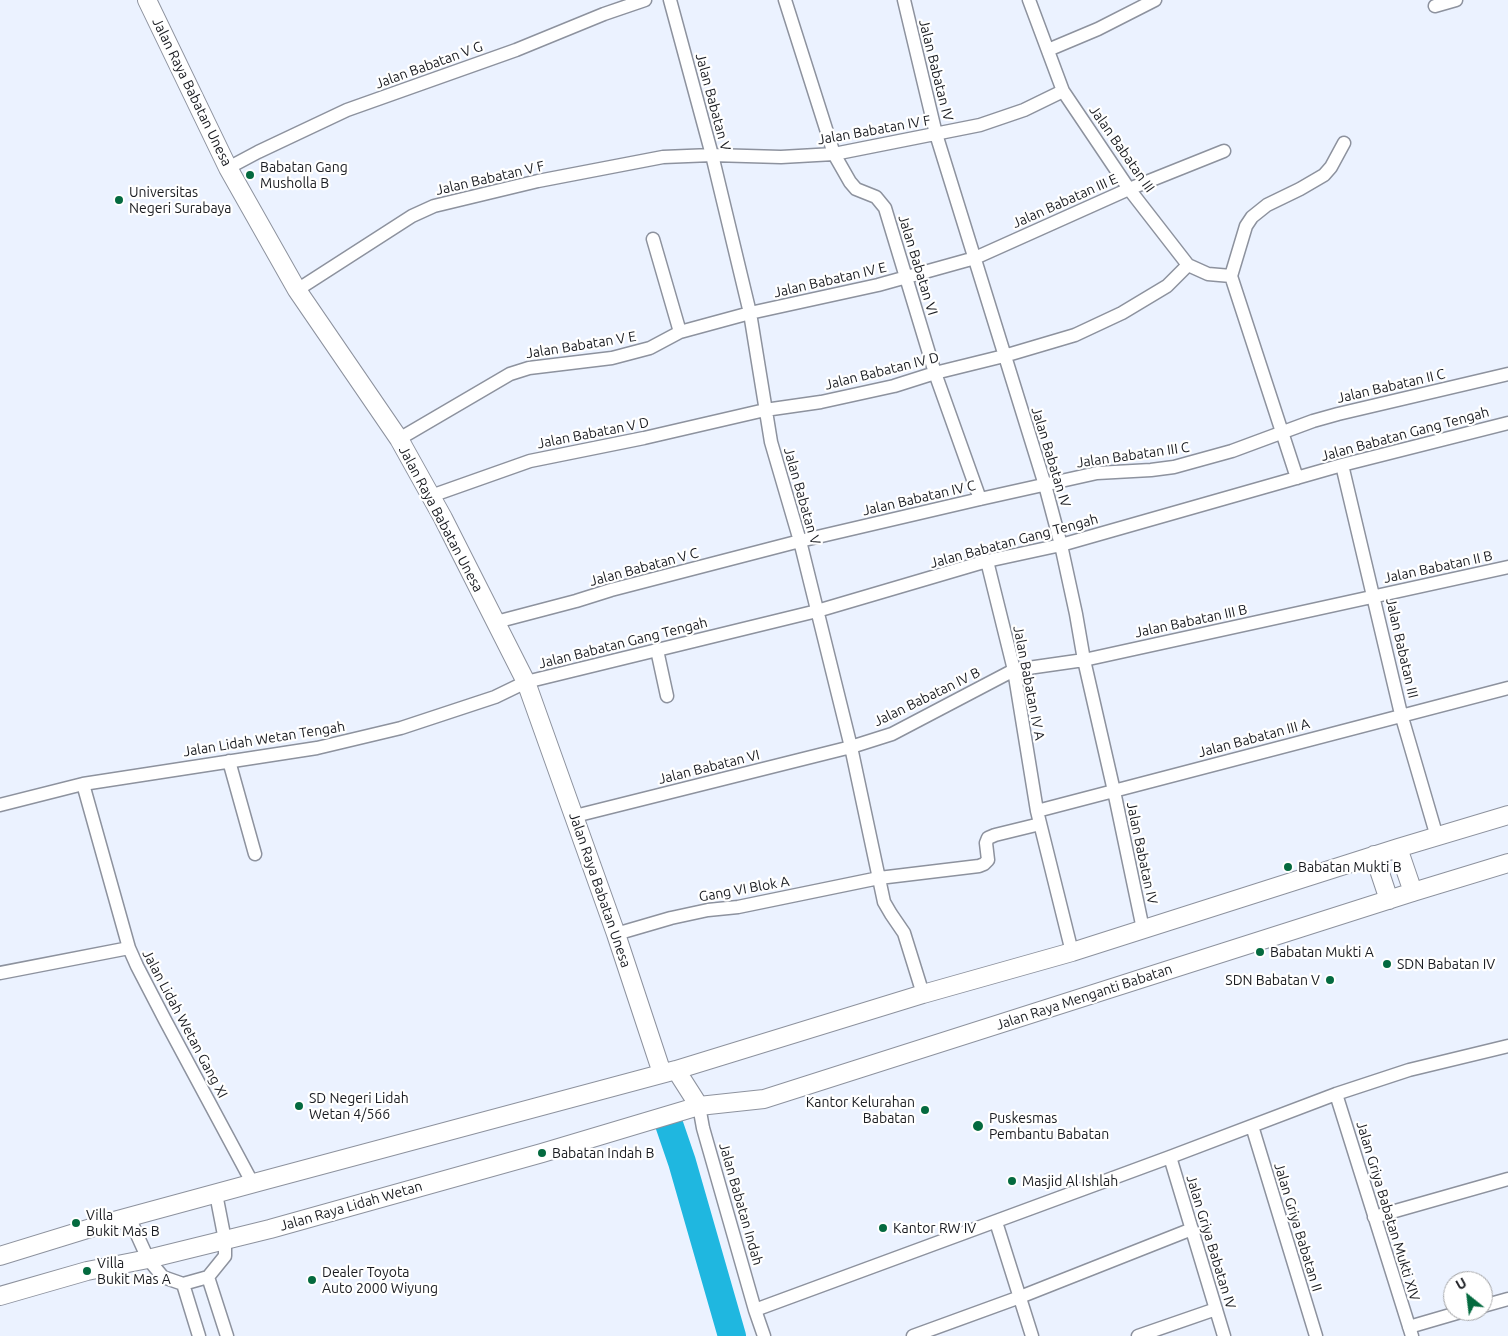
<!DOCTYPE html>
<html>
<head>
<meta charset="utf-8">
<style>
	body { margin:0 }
	#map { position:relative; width:1508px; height:1336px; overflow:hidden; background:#ebf2ff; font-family:Ubuntu,sans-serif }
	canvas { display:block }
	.north { position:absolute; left:1443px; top:1271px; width:50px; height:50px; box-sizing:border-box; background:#fff; border:1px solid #a3a4a6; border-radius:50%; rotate:331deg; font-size:14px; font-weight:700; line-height:20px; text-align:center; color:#191b20 }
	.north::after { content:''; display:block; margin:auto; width:18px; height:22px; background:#046a3f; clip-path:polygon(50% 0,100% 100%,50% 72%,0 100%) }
</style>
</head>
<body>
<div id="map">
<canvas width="1508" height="1336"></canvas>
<div class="north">U</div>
</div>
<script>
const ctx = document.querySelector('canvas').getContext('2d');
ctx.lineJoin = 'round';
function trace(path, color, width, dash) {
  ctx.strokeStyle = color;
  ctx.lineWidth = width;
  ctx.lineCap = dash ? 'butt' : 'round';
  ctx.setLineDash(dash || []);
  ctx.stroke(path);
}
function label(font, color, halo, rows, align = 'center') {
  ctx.font = font + ' Ubuntu,sans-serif';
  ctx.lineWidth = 4.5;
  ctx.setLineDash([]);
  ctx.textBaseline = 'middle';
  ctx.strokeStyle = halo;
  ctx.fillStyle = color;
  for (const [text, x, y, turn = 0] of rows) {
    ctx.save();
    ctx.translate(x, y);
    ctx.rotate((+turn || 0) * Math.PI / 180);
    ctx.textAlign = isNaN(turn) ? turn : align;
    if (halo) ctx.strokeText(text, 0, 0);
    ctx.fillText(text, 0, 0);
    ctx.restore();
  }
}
const river = new Path2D(`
	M 669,1124 L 682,1162 L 732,1336`);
const street = new Path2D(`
	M 670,0 L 712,155 L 750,313 L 771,442 L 800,541 L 851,747 L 884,902 L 891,914 L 904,933 L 923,994
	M 785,0 L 834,154 L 850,182 L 856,189 L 876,197 L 885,208 L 935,373 L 980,499
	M 904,0 L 936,134 L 1045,485 L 1061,545 L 1076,614 L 1084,660 L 1114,791 L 1143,929
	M 1029,0 L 1063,91 L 1129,189 L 1188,265 L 1208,274 L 1231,276
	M 1435,6 L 1456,0
	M 1048,50 L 1098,29 L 1155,0
	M 228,168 L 258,152 L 347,110 L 516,50 L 604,14 L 645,0
	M 653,239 L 680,332
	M 297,290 L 412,216 L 434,206 L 538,181 L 663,157 L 712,155 L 781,157 L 834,154 L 980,125 L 1024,110 L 1063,91
	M 399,439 L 510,374 L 529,368 L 612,358 L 650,348 L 680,332 L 750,313 L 878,285 L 975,258 L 1129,189 L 1224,151
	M 1342,465 L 1401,714 L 1437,837
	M 1297,478 L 1231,276 L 1246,226 L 1252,217 L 1267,205 L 1300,189 L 1324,175 L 1331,167 L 1344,143
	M 431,496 L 530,461 L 644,438 L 765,410 L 821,402 L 894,386 L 935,373 L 1004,356 L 1075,335 L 1122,313 L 1167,286 L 1188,265
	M 987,561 L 1014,670 L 1037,811 L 1072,952
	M 496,622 L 576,601 L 611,590 L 800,541 L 980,499 L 1097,473 L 1151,470 L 1174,467 L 1232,451 L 1313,421 L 1338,414 L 1508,374
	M 657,650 L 667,696
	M 229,761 L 255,854
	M 83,784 L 129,948 L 137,966 L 165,1020 L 253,1184
	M 0,805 L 83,784 L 317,748 L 401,728 L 495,697 L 526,682 L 817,611 L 987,561 L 1061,545 L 1342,465 L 1508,423
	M 1037,811 L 1508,688
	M 575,816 L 851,747 L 892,734 L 1014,670 L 1084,660 L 1508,567
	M 616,934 L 671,918 L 708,910 L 738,907 L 879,878 L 979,866 L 984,864 L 988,860 L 986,843 L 988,838 L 995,835 L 1040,824
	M 0,973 L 129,948
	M 1336,1094 L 1412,1336
	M 699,1106 L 703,1128 L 755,1310 L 764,1336
	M 1252,1126 L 1316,1336
	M 1170,1157 L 1224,1336
	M 129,1217 L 148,1259 L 163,1277 L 183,1284 L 208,1277 L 225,1256 L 225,1240 L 216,1194
	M 1374,1217 L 1508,1179
	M 996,1222 L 1032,1336
	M 208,1277 L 227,1336
	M 183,1284 L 199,1336
	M 1483,1306 L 1508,1299
	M 755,1310 L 1170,1157 L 1336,1094 L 1409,1070 L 1508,1046
	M 1409,1327 L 1464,1311
	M 913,1336 L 1020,1297 L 1192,1229
	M 1138,1336 L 1216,1309`);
const secondary = new Path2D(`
	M 147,0 L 228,168 L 297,290 L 399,439 L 443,518 L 526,682 L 616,934 L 662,1073
	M 1398,848 L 1413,892
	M 1374,855 L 1389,900
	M 676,1070 L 699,1106
	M 0,1256 L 107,1223 L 258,1182 L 676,1070 L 923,994 L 1072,952 L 1398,848 L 1508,815
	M 0,1296 L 87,1271 L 148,1259 L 270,1229 L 542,1153 L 699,1106 L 764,1099 L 1413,892 L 1508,863`);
const markers = [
	[250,175,5,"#046a3f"],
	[119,200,5,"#046a3f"],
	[1288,867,5,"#046a3f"],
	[1260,952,5,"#046a3f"],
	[1387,964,5,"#046a3f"],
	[1330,980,5,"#046a3f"],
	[299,1106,5,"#046a3f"],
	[925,1110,5,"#046a3f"],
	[978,1126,6,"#046a3f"],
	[542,1153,5,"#046a3f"],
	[1012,1181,5,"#046a3f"],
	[76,1223,5,"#046a3f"],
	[883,1228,5,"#046a3f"],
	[87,1271,5,"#046a3f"],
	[312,1280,5,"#046a3f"]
];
const streetNames = [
	["Jalan Babatan V G",429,65,-20],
	["Jalan Babatan IV",936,70,76],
	["Jalan Raya Babatan Unesa",192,92,64],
	["Jalan Babatan V",713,102,75],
	["Jalan Babatan IV F",874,130,-10],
	["Jalan Babatan III",1122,149,55],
	["Jalan Babatan V F",490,178,-13],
	["Jalan Babatan III E",1065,201,-24],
	["Jalan Babatan VI",918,265,73],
	["Jalan Babatan IV E",830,280,-13],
	["Jalan Babatan V E",581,345,-9],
	["Jalan Babatan IV D",882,371,-14],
	["Jalan Babatan II C",1391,386,-13],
	["Jalan Babatan V D",593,433,-11],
	["Jalan Babatan Gang Tengah",1405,434,-15],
	["Jalan Babatan III C",1133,455,-8],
	["Jalan Babatan IV",1051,457,73],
	["Jalan Babatan V",802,496,74],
	["Jalan Babatan IV C",919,498,-13],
	["Jalan Raya Babatan Unesa",441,519,62],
	["Jalan Babatan Gang Tengah",1014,541,-15],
	["Jalan Babatan V C",644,567,-15],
	["Jalan Babatan II B",1438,567,-12],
	["Jalan Babatan III B",1191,621,-12],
	["Jalan Babatan Gang Tengah",623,643,-14],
	["Jalan Babatan III",1402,648,77],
	["Jalan Babatan IV A",1029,683,79],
	["Jalan Babatan IV B",927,697,-26],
	["Jalan Babatan III A",1254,738,-15],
	["Jalan Lidah Wetan Tengah",264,739,-9],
	["Jalan Babatan VI",709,767,-14],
	["Jalan Babatan IV",1142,853,78],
	["Gang VI Blok A",744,889,-10],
	["Jalan Raya Babatan Unesa",600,890,71],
	["Jalan Raya Menganti Babatan",1084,997,-18],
	["Jalan Lidah Wetan Gang XI",185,1024,62],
	["Jalan Babatan Indah",741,1204,74],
	["Jalan Raya Lidah Wetan",351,1206,-16],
	["Jalan Griya Babatan Mukti XIV",1388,1211,73],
	["Jalan Griya Babatan II",1298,1227,73],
	["Jalan Griya Babatan IV",1211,1242,73]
];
const poiNames = [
	["Babatan Gang",260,167],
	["Musholla B",260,183],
	["Universitas",129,192],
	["Negeri Surabaya",129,208],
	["Babatan Mukti B",1298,867],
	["Babatan Mukti A",1270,952],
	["SDN Babatan IV",1397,964],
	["SDN Babatan V",1320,980,"right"],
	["SD Negeri Lidah",309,1098],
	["Wetan 4/566",309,1114],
	["Kantor Kelurahan",915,1102,"right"],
	["Babatan",915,1118,"right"],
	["Puskesmas",989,1118],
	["Pembantu Babatan",989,1134],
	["Babatan Indah B",552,1153],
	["Masjid Al Ishlah",1022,1181],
	["Villa",86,1215],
	["Bukit Mas B",86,1231],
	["Kantor RW IV",893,1228],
	["Villa",97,1263],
	["Bukit Mas A",97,1279],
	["Dealer Toyota",322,1272],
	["Auto 2000 Wiyung",322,1288]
];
trace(river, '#1fb7e0', 28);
trace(street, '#8d929e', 15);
trace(secondary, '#8d929e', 20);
trace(street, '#fff', 12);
trace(secondary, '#fff', 18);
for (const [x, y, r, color] of markers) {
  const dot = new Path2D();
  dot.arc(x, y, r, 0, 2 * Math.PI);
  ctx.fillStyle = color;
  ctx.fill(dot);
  trace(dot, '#fff', 2);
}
label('14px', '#191b20', '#fff', streetNames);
label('14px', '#191b20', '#fff', poiNames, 'left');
</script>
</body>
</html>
